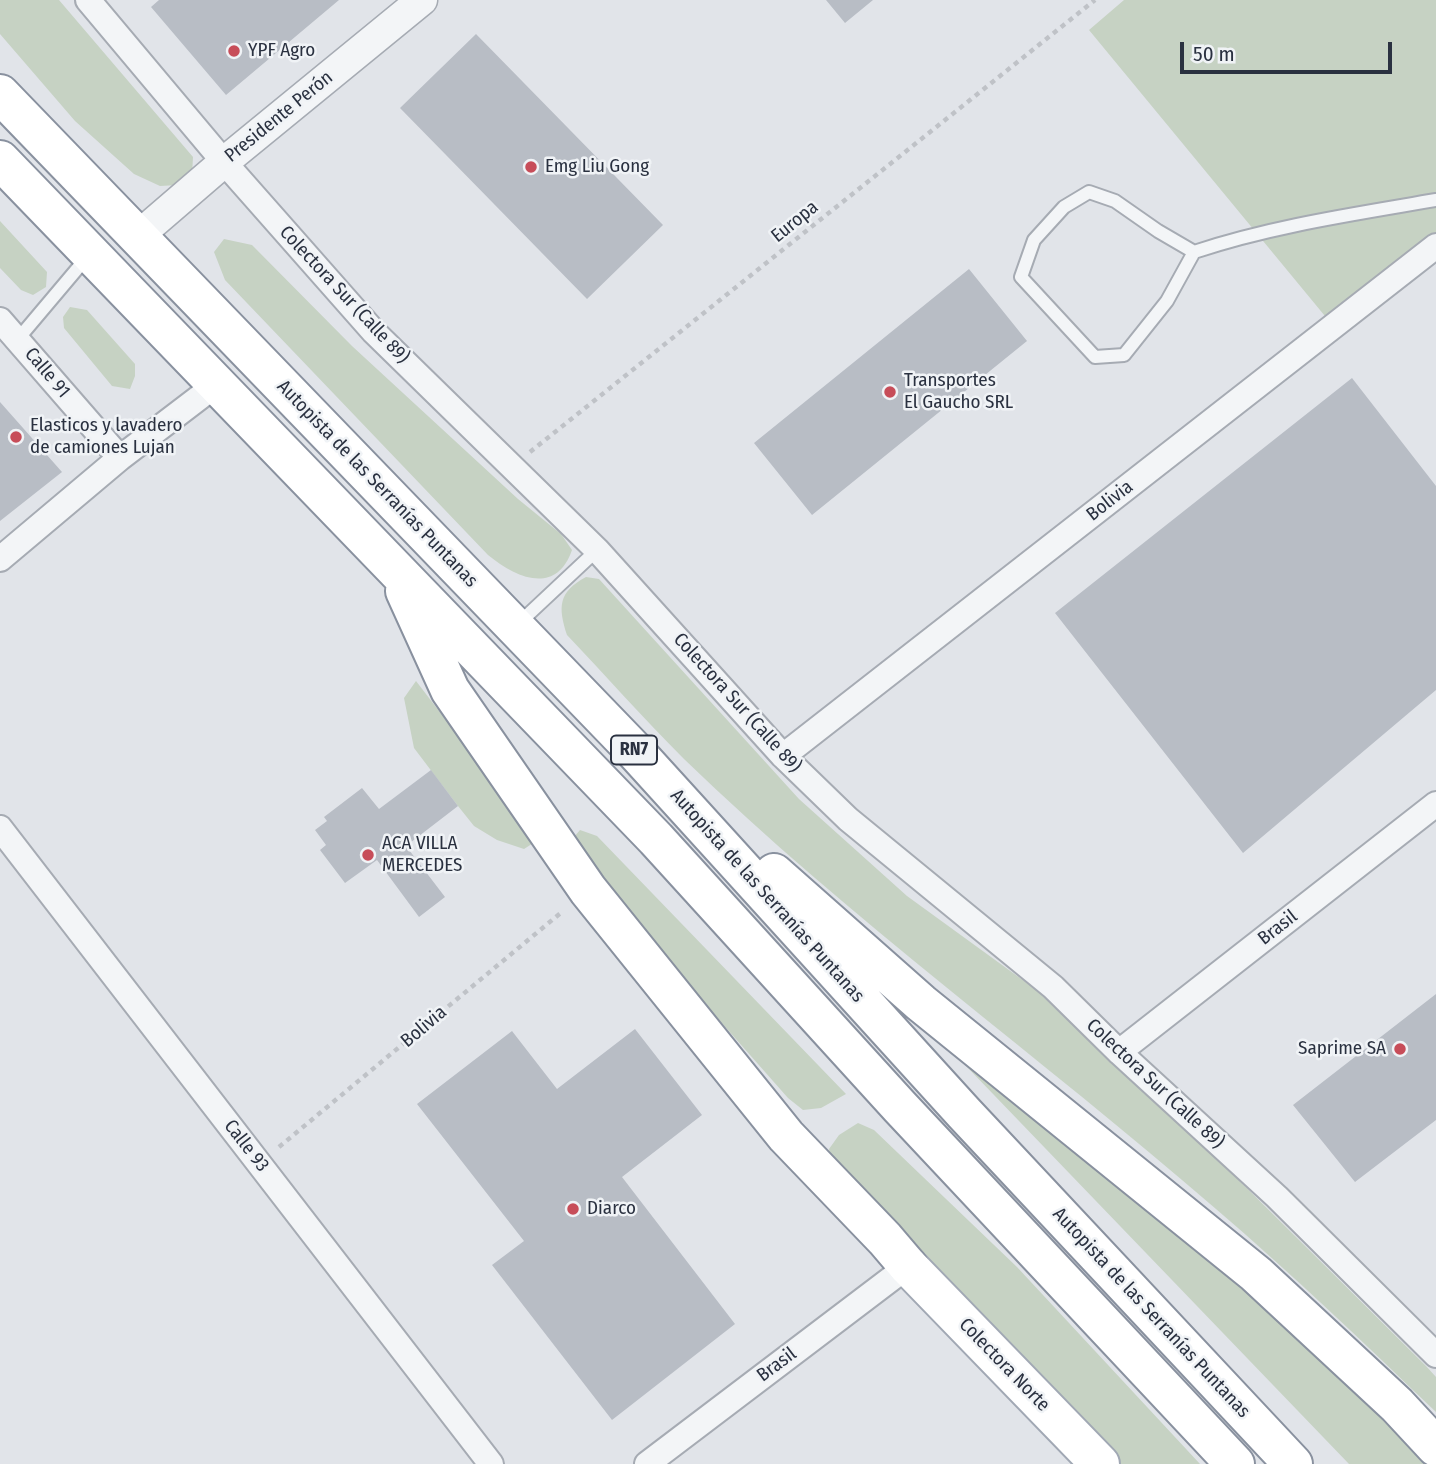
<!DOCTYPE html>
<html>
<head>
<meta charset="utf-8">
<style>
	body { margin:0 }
	#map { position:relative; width:1436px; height:1464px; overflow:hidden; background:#e1e4e9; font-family:"Fira Sans Condensed",sans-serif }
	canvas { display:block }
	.scale { position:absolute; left:1180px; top:42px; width:212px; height:32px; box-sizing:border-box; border:4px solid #2a3140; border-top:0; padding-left:9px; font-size:21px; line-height:24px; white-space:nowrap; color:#2a3140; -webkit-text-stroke:5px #f0f3f6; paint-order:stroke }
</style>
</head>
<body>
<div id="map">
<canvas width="1436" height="1464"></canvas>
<div class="scale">50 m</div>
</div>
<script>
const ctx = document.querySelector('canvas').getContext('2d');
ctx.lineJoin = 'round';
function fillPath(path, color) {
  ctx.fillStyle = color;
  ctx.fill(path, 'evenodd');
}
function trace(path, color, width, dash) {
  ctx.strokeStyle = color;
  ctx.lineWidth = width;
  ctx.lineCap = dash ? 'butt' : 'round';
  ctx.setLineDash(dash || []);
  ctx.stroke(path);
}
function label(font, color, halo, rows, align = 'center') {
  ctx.font = font + ' "Fira Sans Condensed",sans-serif';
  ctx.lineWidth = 5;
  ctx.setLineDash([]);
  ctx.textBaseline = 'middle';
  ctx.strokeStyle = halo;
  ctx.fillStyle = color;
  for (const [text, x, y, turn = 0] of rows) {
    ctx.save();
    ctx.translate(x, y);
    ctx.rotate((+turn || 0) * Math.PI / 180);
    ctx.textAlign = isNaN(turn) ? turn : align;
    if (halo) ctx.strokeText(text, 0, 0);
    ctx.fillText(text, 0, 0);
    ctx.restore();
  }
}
const green = new Path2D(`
	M 0,0 L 59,0 L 193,157 L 192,175 L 178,185 L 160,186 L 134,174 L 75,121 L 0,34 Z
	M 1124,0 L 1436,0 L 1436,246 L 1334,327 L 1089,30 Z
	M 0,221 L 47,272 L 46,287 L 33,295 L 21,290 L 0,268 Z
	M 224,239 L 252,245 L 352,346 L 518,499 L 561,534 L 572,550 C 556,596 516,578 488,555 L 225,280 L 214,252 Z
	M 70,307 L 87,310 L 135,364 L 135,376 L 130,389 L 112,386 L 64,328 L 63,317 Z
	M 586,577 L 599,579 L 799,799 L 907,896 L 1053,1002 L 1163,1105 L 1426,1366 L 1436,1377 L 1436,1412 C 1364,1343 1292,1274 1216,1209 C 1041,1057 851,921 684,759 C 644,719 606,676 567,635 C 558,607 558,592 586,577 Z
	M 416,681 L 538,840 L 524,849 L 497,840 L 474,826 L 458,806 L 414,748 L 404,698 Z
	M 580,830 L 597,836 L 846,1094 L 821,1108 L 803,1110 L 788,1098 L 614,901 L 574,837 Z
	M 918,1016 L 1272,1311 L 1429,1464 L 1349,1464 Z
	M 858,1123 L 874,1130 L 1017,1267 L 1200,1464 L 1116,1464 L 831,1161 L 829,1149 L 839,1135 Z`);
const building = new Path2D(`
	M 159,0 L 339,0 L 226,95 L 151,7 Z
	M 826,0 L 873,0 L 845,23 Z
	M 476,34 L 663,225 L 587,299 L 400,108 Z
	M 969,269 L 1027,341 L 812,515 L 754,443 Z
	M 1352,378 L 1436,486 L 1436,690 L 1243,853 L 1055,613 Z
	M 0,402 L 62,472 L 0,521 Z
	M 431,770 L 458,806 L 406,846 L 445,897 L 419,917 L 377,860 L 345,883 L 320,850 L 326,845 L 315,830 L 327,821 L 324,817 L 362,788 L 379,809 Z
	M 1436,994 L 1436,1120 L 1355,1182 L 1293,1105 Z
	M 635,1029 L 702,1115 L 622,1177 L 735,1324 L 612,1420 L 492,1265 L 524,1241 L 417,1104 L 512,1031 L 557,1089 Z`);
const path = new Path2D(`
	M 530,452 L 1095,0
	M 279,1147 L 563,911`);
const service = new Path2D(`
	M 1194,252 L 1158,231 L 1115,201 L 1089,192 L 1064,207 L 1034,240 L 1021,277 L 1095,357 L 1124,355 L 1167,301 L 1194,252 C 1272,226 1355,214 1436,200
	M 18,339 L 88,256
	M 518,624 L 597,550`);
const minor = new Path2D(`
	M 88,0 L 224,162 L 374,332 L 597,550 L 783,756 L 848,819 L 1053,987 L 1119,1052 L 1277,1197 L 1436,1355
	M 0,320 L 120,458
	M 0,559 L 120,458 L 217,384
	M 783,756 L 1436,246
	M 0,828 L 491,1464
	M 1119,1052 L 1436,804
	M 647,1464 L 908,1266`);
const tertiary = new Path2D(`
	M 138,236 L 224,162 L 422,0`);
const primary = new Path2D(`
	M 908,1266 L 1100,1464`);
const trunk = new Path2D(`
	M 0,94 L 633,749 L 964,1113 L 1293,1464
	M 0,160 L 656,839 L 900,1107 L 1235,1464
	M 405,591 L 450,690 L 588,890 L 786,1136 L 885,1239 L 908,1266
	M 774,873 L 921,1003 L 1256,1274 L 1397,1405 L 1436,1447`);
const markers = [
	[234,51,7,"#c74d59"],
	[531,167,7,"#c74d59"],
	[890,392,7,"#c74d59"],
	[16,437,7,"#c74d59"],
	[368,855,7,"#c74d59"],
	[1400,1049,7,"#c74d59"],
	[573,1209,7,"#c74d59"]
];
const shields = [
	[634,750,46]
];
const shieldNames = [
	["RN7",634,750]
];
const poiNames = [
	["YPF Agro",248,51],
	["Emg Liu Gong",545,167],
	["Transportes",904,381],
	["El Gaucho SRL",904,403],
	["Elasticos y lavadero",30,426],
	["de camiones Lujan",30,448],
	["ACA VILLA",382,844],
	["MERCEDES",382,866],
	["Saprime SA",1386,1049,"right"],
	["Diarco",587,1209]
];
const streetNames = [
	["Presidente Perón",279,117,-39],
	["Europa",795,222,-39],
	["Colectora Sur (Calle 89)",344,295,47],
	["Calle 91",47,373,50],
	["Autopista de las Serranías Puntanas",377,484,46],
	["Bolivia",1110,501,-38],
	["Colectora Sur (Calle 89)",737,703,48],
	["Autopista de las Serranías Puntanas",767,896,48],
	["Brasil",1278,928,-38],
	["Bolivia",424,1027,-40],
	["Colectora Sur (Calle 89)",1155,1084,43],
	["Calle 93",246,1146,52],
	["Autopista de las Serranías Puntanas",1151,1313,47],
	["Brasil",777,1365,-37],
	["Colectora Norte",1004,1365,46]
];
fillPath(green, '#c6d2c3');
fillPath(building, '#b8bdc5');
trace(service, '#a6abb3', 16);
trace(minor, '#a6abb3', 28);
trace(tertiary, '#a6abb3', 33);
trace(primary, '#a1a8b4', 42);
trace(trunk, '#89919f', 42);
trace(path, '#bfc2c7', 4.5, [5, 5]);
trace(service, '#f3f5f7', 12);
trace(minor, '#f3f5f7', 24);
trace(tertiary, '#f3f5f7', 30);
trace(primary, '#fff', 38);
trace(trunk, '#fff', 38);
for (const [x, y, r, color] of markers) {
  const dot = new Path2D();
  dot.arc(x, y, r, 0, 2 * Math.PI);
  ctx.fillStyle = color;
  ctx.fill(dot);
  trace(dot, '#f0f3f6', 2.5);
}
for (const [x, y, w] of shields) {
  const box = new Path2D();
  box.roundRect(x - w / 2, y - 14.5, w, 29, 5);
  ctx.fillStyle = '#f0f3f6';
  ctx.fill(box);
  trace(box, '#2a3140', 2);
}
label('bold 18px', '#2a3140', null, shieldNames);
label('19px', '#2a3140', '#f0f3f6', poiNames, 'left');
label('19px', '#2a3140', '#f0f3f6', streetNames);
</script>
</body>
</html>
